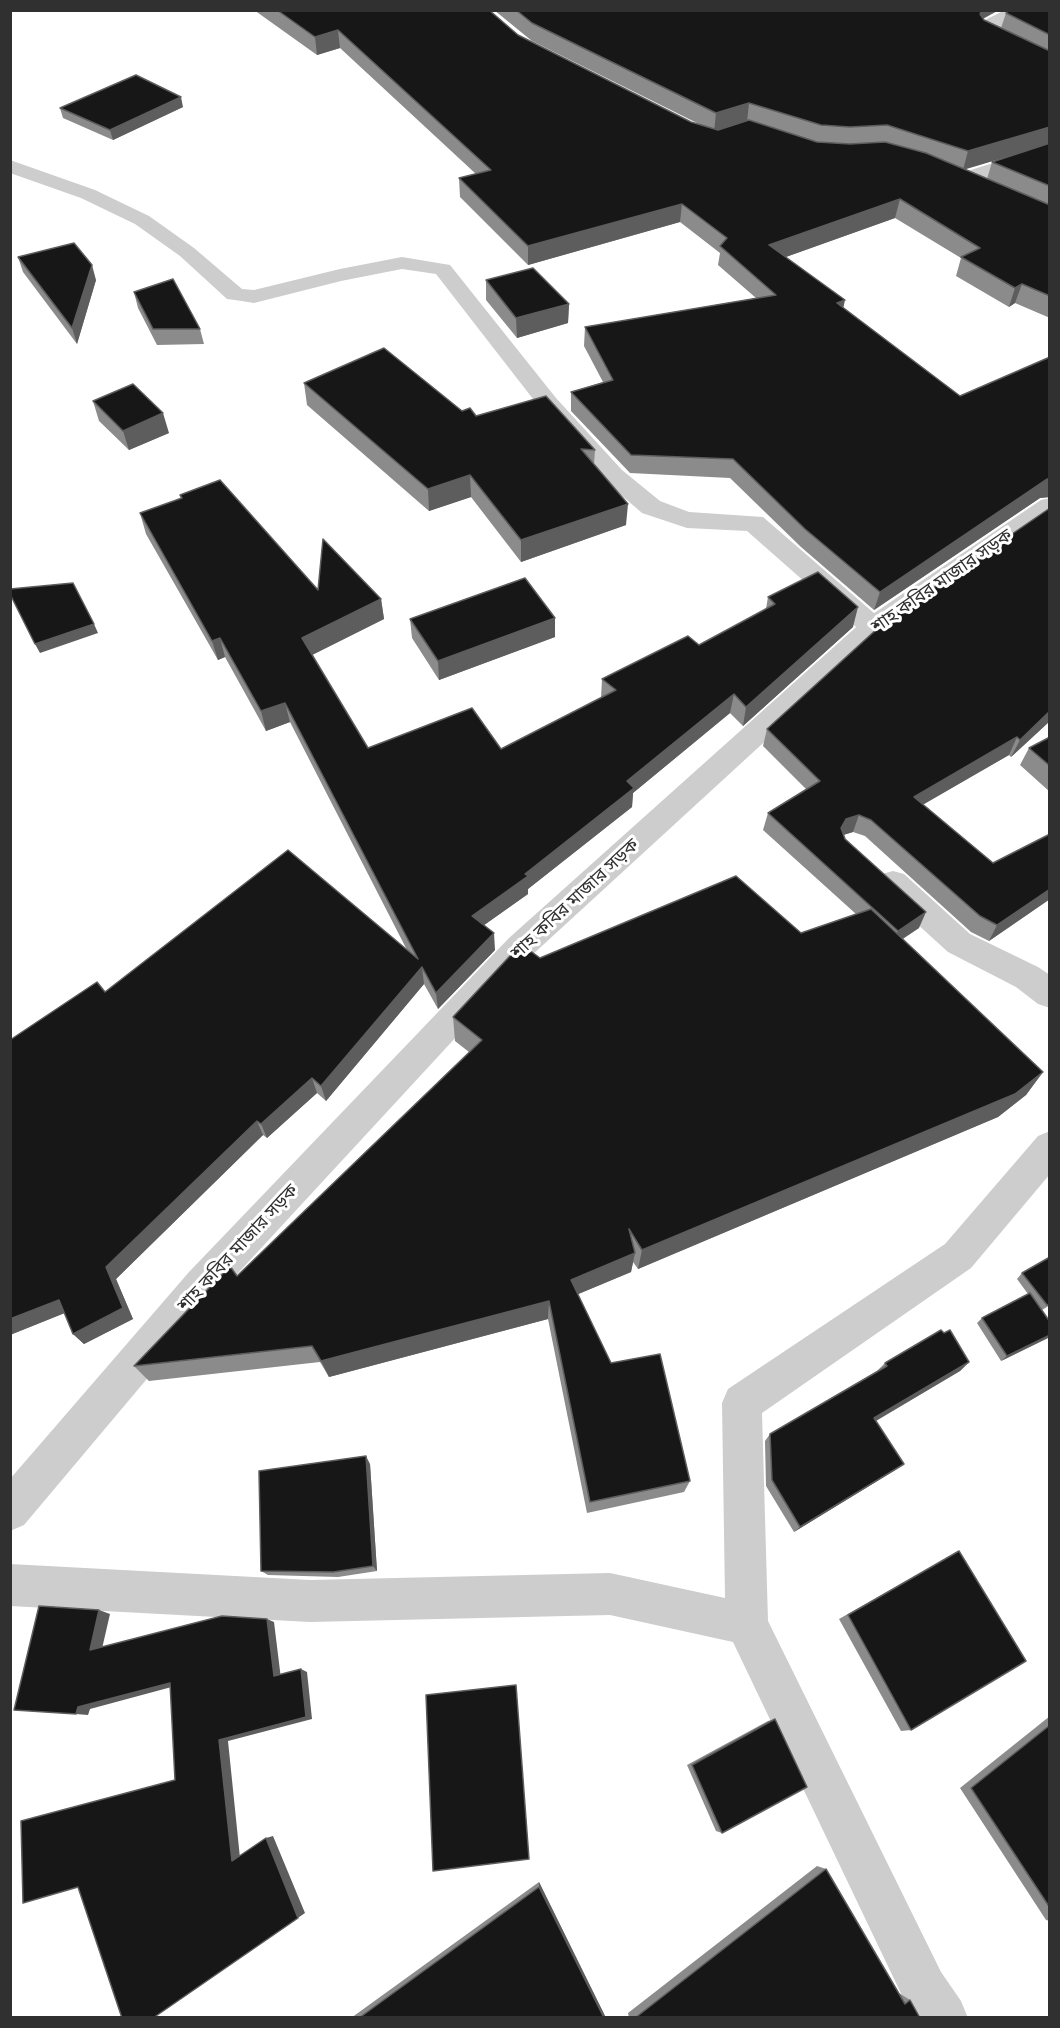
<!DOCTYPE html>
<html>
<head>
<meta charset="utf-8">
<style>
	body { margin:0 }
	#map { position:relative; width:1060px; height:2028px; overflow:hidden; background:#fff; font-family:Raleway,sans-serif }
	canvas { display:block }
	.frame { position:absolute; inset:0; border:12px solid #303030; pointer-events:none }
</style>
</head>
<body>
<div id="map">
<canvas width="1060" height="2028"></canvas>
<div class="frame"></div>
</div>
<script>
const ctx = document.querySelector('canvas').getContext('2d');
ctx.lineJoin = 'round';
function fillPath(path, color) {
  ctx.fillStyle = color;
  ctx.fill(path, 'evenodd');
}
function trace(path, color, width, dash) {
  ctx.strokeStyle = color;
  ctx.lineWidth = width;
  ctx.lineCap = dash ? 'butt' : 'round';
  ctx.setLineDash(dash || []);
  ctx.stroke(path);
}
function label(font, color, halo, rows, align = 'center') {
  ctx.font = font + ' Raleway,"Noto Sans Bengali",sans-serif';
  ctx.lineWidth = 6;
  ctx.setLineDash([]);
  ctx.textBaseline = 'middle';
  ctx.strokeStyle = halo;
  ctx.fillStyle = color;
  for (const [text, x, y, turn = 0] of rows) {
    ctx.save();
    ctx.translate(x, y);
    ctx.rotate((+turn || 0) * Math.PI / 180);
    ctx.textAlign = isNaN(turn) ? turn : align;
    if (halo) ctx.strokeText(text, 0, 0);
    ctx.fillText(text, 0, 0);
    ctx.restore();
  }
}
const minor = new Path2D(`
	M 1005,10 L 1025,10 L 1012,22 L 996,31 L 1050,59 L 1050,71 L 981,37 L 978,33 L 981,22 Z
	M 1050,145 L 1050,157 L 980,180 L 1050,210 L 1050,224 L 955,183 L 952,179 L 955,175 Z
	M 10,160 L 95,190 L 149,216 L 194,248 L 242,289 L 254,290 L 340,269 L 402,257 L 450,265 L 556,398 L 622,470 L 660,501 L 689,512 L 763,517 L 882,620 L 886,627 L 882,634 L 873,636 L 864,634 L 747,531 L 687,528 L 642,513 L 604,480 L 540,408 L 436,274 L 402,269 L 341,281 L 254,303 L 235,300 L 227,299 L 180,256 L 135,224 L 81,198 L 10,173 Z
	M 893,871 L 904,874 L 970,934 L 1038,967 L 1050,975 L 1050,1008 L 1038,1004 L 1016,987 L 948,952 L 882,892 L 878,883 L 882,874 Z
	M 1050,1131 L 1050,1174 L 971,1268 L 762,1413 L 768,1621 L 941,1972 L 961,2001 L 968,2018 L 915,2018 L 907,2006 L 733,1642 L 610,1615 L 310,1622 L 10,1606 L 10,1564 L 310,1580 L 610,1573 L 725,1598 L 722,1403 L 728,1389 L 945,1244 L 1038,1136 Z`);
const tertiary = new Path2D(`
	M 1050,498 L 1050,518 L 882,634 L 531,956 L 215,1298 L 24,1525 L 10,1531 L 10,1479 L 189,1272 L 509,938 L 864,620 L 1041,500 Z`);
const wall = new Path2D(`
	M 254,10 L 489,10 L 518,35 L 691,122 L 701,125 L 532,41 L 494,10 L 999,10 L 983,19 L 984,20 L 1001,28 L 1006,13 L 1050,10 L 1050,318 L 1015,303 L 1009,307 L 956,276 L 961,258 L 895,218 L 786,257 L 844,308 L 960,396 L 1050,357 L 1050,497 L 1040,498 L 874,610 L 801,547 L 730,478 L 630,473 L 571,411 L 571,392 L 603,382 L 584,346 L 585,327 L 756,298 L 718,265 L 720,253 L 680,222 L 528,265 L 460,197 L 459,178 L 476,174 L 340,48 L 317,55 ZM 1015,154 L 992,162 L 987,179 L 964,169 Z
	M 183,107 L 113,140 L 63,118 L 60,108 Z
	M 18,257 L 96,280 L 77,344 L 23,272 Z
	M 486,280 L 569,304 L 568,323 L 517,338 L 486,300 Z
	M 134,292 L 200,329 L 204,344 L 157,345 L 138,308 Z
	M 304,383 L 462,411 L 476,416 L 595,450 L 594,464 L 626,525 L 521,562 L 471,497 L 429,511 L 307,405 Z
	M 93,401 L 169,433 L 129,450 L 99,421 Z
	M 180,495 L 318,590 L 381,599 L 384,619 L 312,655 L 368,748 L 501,749 L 601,698 L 602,679 L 699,645 L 766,609 L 768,597 L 853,627 L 743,726 L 730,713 L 633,793 L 632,807 L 528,889 L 528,894 L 484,925 L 495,950 L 438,1009 L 424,984 L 326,1101 L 317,1093 L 267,1138 L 263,1135 L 116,1279 L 133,1319 L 84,1344 L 73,1334 L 64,1313 L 10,1335 L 10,1040 L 105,992 L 407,950 L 290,722 L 266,731 L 225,657 L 218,660 L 146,534 L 140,513 L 181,499 Z
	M 1050,508 L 1050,721 L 1011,757 L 1009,755 L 923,804 L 993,863 L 1050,834 L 1050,899 L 989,941 L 971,932 L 865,836 L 853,832 L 843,835 L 845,839 L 919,928 L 903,939 L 1043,1072 L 1026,1095 L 998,1117 L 638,1269 L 633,1262 L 631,1272 L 578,1294 L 611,1363 L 690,1481 L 684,1492 L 587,1513 L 548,1319 L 329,1377 L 320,1362 L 149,1381 L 134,1366 L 237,1276 L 469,1052 L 455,1041 L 453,1017 L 540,958 L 801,933 L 856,914 L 763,830 L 768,813 L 806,789 L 763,746 L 767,729 Z
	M 410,619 L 555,637 L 439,680 L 412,638 Z
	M 1050,737 L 1050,792 L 1020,765 L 1029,748 Z
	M 1050,1257 L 1050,1305 L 1042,1310 L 1050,1322 L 1050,1337 L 1001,1361 L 977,1323 L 982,1318 L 1028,1294 L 1017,1279 L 1022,1273 Z
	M 969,1362 L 960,1371 L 876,1421 L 895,1470 L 794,1532 L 766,1486 L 765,1441 L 770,1434 L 877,1371 L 885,1363 Z
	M 370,1464 L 377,1571 L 338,1577 L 268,1575 L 261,1571 Z
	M 959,1551 L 911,1730 L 901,1731 L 839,1619 Z
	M 1050,1716 L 1050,1921 L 1046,1920 L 960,1788 Z
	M 775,1719 L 722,1833 L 716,1831 L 687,1765 L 768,1721 Z
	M 817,1866 L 826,1869 L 899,1993 L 910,2000 L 920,2018 L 629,2018 L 628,2013 Z
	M 539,1882 L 606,2018 L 351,2018 Z`);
const shadedWall = new Path2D(`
	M 982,10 L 999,10 L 980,20 L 976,32 Z
	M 338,30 L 340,48 L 317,55 L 315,37 Z
	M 181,97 L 183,107 L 113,140 L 110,130 Z
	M 749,103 L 747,122 L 714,132 L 716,113 Z
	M 1050,127 L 1050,144 L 963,170 L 968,151 Z
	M 900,199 L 895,218 L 766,264 L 769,245 Z
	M 682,204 L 680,222 L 528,265 L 528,246 Z
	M 92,265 L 96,280 L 77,344 L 72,328 Z
	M 1022,284 L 1015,303 L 1009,307 L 1015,288 Z
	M 845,300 L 841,319 L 837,303 Z
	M 569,304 L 568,323 L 517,338 L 516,318 Z
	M 163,413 L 169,433 L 129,450 L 123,431 Z
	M 470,475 L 471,497 L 429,511 L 428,489 Z
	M 1047,479 L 1050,479 L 1050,497 L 1040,498 L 874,610 L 880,592 Z
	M 628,504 L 626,525 L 521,562 L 521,540 Z
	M 381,599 L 384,619 L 306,658 L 302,638 Z
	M 858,607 L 853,627 L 743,726 L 746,707 Z
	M 555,618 L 555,637 L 439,680 L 438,661 Z
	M 94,624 L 98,633 L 40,653 L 35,644 Z
	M 220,638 L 225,657 L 218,660 L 212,641 Z
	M 734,694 L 730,713 L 633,793 L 632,807 L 528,889 L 528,894 L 473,933 L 472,916 L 525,874 L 627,781 Z
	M 285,703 L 290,722 L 266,731 L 261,711 Z
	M 1050,711 L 1050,721 L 1011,757 L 1020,740 Z
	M 1017,737 L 1009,755 L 907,814 L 914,797 Z
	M 859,815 L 853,832 L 840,836 L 841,828 L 846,819 Z
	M 1050,889 L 1050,899 L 989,941 L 997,925 Z
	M 926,912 L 919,928 L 891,946 L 898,931 Z
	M 494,933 L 495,950 L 438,1009 L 436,993 Z
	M 422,967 L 424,984 L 326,1101 L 321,1086 Z
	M 1043,1072 L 1026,1095 L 998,1117 L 638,1269 L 642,1250 Z
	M 312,1078 L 317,1093 L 267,1138 L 261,1124 Z
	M 257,1121 L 263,1135 L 116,1279 L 133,1319 L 84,1344 L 73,1334 L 106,1267 Z
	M 635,1253 L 631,1272 L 569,1298 L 571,1280 Z
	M 59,1300 L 70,1311 L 10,1335 L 10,1319 Z
	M 549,1301 L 548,1319 L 329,1377 L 321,1361 Z
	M 1050,1335 L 1050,1337 L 1001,1361 L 1007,1356 Z
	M 969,1362 L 960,1371 L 867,1426 L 874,1418 Z
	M 366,1456 L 370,1464 L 377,1571 L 373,1566 Z
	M 904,1464 L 895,1470 L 794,1532 L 800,1527 Z
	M 99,1610 L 110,1614 L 101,1653 L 90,1650 Z
	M 267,1619 L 274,1622 L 281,1679 L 274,1676 Z
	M 301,1669 L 307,1672 L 312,1719 L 228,1741 L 240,1858 L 232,1861 L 219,1740 Z
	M 170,1683 L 179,1685 L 90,1709 L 88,1715 L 76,1714 L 78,1707 Z
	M 273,1836 L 305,1913 L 153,2018 L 266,1838 Z
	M 539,1882 L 606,2018 L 604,2018 L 539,1887 Z`);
const building = new Path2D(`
	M 277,10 L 489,10 L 518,35 L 691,122 L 718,130 L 749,120 L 817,142 L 850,144 L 885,142 L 926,153 L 1050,205 L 1050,296 L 1022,284 L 1015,288 L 961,257 L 980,248 L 900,199 L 769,245 L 845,300 L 837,303 L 960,396 L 1050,357 L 1050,479 L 1047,479 L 880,592 L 805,529 L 733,459 L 631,455 L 571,392 L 613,380 L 585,327 L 776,295 L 720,246 L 727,238 L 682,204 L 528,246 L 459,178 L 491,170 L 338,30 L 315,37 Z
	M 516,10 L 982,10 L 980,14 L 984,20 L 1050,51 L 1050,127 L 968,151 L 887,125 L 850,127 L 821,125 L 749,103 L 716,113 L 532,23 Z
	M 1010,10 L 1050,10 L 1050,35 L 1006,13 Z
	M 136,75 L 181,97 L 110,130 L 60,108 Z
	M 1050,143 L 1050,186 L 992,162 Z
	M 74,243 L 92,265 L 72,328 L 18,257 Z
	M 533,268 L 569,304 L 516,318 L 486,280 Z
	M 173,279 L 200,329 L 153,329 L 134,292 Z
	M 384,348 L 462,411 L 470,408 L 476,416 L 546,396 L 595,450 L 581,449 L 628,504 L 521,540 L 470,475 L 428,489 L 304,383 Z
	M 133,384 L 163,413 L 123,431 L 93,401 Z
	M 220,480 L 318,590 L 323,539 L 381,599 L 302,638 L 368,748 L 472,708 L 501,749 L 616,690 L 602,679 L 688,636 L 699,645 L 775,604 L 768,597 L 818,572 L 858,607 L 746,707 L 734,694 L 627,781 L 634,788 L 525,874 L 528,876 L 472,916 L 494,933 L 436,993 L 422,967 L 321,1086 L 312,1078 L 261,1124 L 257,1121 L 106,1267 L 123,1308 L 73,1334 L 59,1300 L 10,1319 L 10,1040 L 97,982 L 105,992 L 288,850 L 418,959 L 285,703 L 261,711 L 220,638 L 212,641 L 140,513 L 182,498 L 180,495 Z
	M 1050,508 L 1050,711 L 1020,740 L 1017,737 L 914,797 L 993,863 L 1050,834 L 1050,889 L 997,925 L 980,916 L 871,820 L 859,815 L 846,819 L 841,828 L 845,839 L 926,912 L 898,931 L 768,813 L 820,781 L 767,729 L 889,618 Z
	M 525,578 L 555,618 L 438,661 L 410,619 Z
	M 73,583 L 94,624 L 35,644 L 10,594 L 10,589 Z
	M 1050,737 L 1050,766 L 1029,748 Z
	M 736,876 L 801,933 L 871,909 L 1043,1072 L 1015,1094 L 642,1250 L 629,1229 L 635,1253 L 571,1280 L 611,1363 L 660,1354 L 690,1481 L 590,1502 L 549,1301 L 321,1361 L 312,1346 L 134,1366 L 230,1266 L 237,1276 L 482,1040 L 453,1017 L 521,944 L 540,958 Z
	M 1050,1257 L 1050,1304 L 1047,1305 L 1022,1273 Z
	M 1030,1293 L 1050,1322 L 1050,1335 L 1007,1356 L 982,1318 Z
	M 941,1330 L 944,1333 L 950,1330 L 969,1362 L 874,1418 L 904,1464 L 800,1527 L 772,1480 L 770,1434 L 887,1366 L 885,1363 Z
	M 366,1456 L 373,1566 L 333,1572 L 261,1571 L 259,1471 Z
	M 959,1551 L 1026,1661 L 911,1730 L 848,1615 Z
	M 39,1606 L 99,1610 L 90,1650 L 222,1616 L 267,1619 L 274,1676 L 301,1669 L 306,1717 L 219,1740 L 232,1861 L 266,1838 L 298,1918 L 153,2018 L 122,2018 L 78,1887 L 23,1903 L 21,1821 L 175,1780 L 170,1683 L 78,1707 L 76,1714 L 14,1710 Z
	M 516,1685 L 529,1859 L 433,1871 L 426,1695 Z
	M 775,1719 L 807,1787 L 722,1833 L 692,1765 Z
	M 1050,1725 L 1050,1908 L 971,1788 Z
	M 826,1869 L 905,2004 L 910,2000 L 920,2018 L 635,2018 Z
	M 539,1887 L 604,2018 L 359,2018 Z`);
const streetNames = [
	["শাহ কবির মাজার সড়ক",942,581,-35],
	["শাহ কবির মাজার সড়ক",575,899,-43],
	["শাহ কবির মাজার সড়ক",238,1248,-47]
];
fillPath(minor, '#cdcdcd');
fillPath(tertiary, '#cdcdcd');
fillPath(wall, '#8b8b8b');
fillPath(shadedWall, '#5d5d5d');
fillPath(building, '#171717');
trace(building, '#5d5d5d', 1.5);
label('18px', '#303030', '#fff', streetNames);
</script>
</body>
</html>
